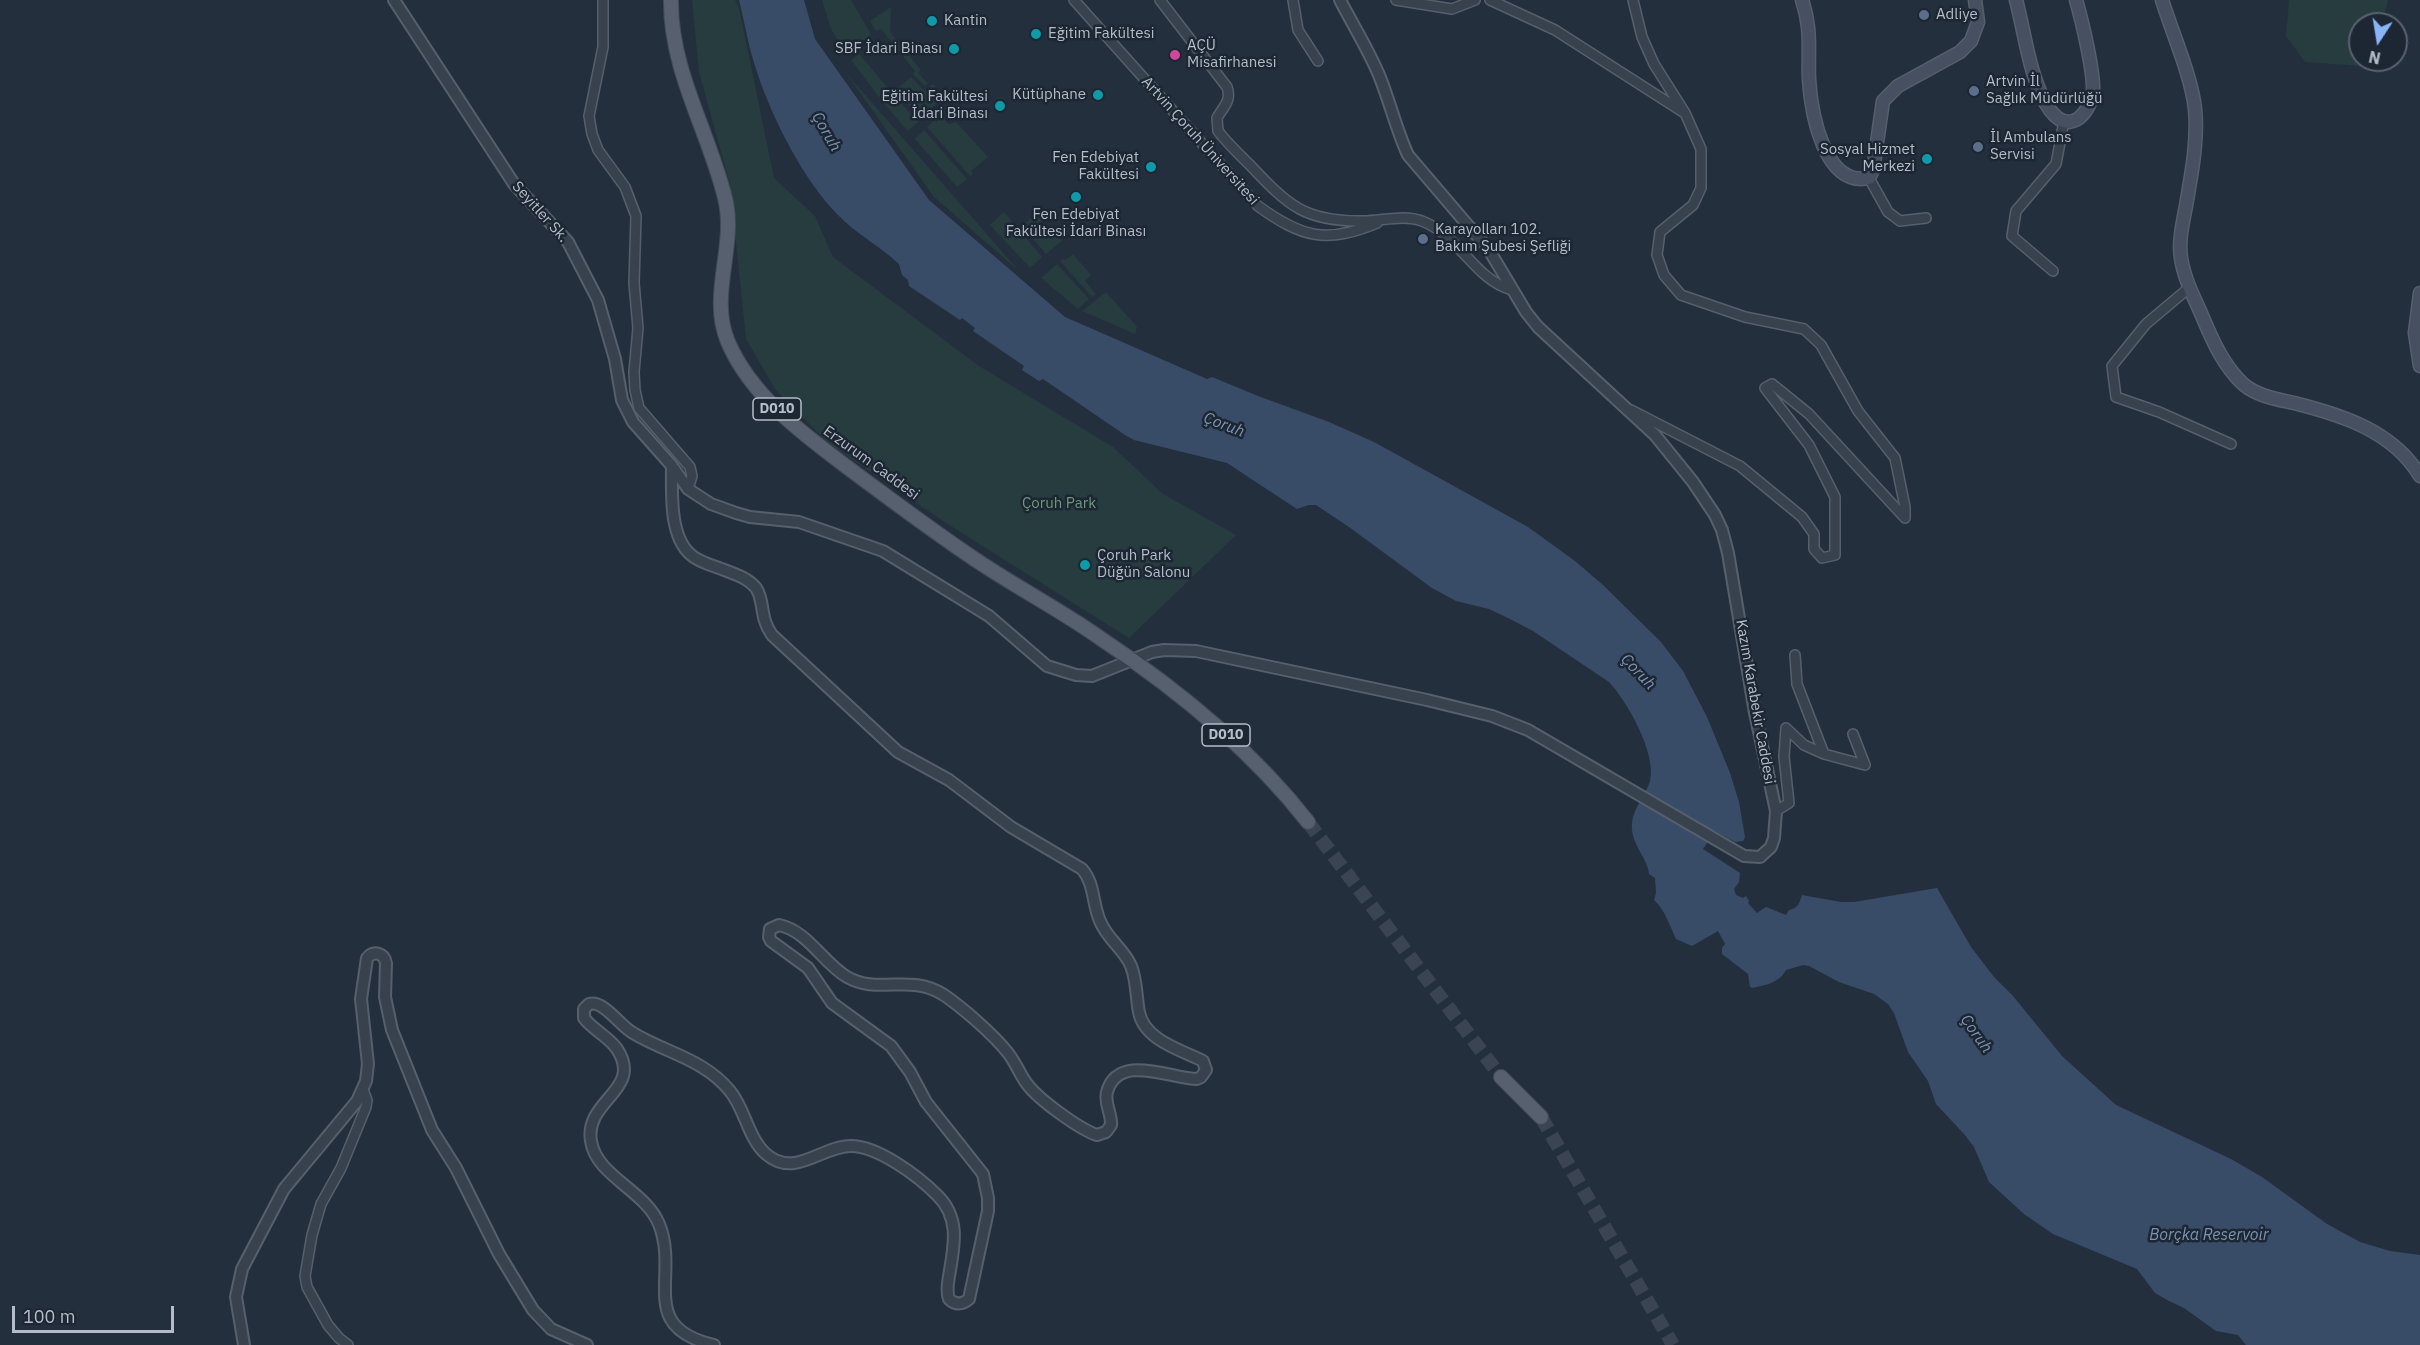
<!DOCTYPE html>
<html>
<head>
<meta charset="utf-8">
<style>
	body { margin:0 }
	#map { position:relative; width:2420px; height:1345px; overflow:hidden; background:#242f3e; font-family:"IBM Plex Sans",sans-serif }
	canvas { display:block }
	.north { position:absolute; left:2348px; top:12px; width:60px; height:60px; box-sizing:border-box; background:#1d2633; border:2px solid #59626f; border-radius:50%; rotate:192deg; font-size:16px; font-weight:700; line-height:24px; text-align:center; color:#b4bcc9 }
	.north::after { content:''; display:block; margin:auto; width:21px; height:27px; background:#8ab4f8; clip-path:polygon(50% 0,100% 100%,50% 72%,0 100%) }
	.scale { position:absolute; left:12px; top:1306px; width:162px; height:27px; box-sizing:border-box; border:3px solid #b4bcc9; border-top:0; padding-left:8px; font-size:18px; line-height:21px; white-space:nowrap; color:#b4bcc9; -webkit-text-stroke:4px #1d2633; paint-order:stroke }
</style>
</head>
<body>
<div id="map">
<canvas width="2420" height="1345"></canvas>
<div class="north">N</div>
<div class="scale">100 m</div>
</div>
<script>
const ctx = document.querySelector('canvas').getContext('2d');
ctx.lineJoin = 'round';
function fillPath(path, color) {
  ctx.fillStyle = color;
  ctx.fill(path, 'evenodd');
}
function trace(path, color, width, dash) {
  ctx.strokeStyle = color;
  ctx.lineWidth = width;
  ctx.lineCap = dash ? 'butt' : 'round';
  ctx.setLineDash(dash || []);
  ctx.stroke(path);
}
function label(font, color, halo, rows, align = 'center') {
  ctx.font = font + ' "IBM Plex Sans",sans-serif';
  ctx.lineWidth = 5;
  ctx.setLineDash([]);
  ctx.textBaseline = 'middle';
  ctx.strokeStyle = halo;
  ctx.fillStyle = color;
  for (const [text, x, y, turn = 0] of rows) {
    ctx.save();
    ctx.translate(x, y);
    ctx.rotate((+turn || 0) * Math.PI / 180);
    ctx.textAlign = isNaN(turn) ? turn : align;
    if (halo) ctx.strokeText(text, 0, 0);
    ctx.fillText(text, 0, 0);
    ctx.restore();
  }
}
const green = new Path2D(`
	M 692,0 L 735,0 L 739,8 L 774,178 L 815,216 L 833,257 L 979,366 L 1113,447 L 1163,494 L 1236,535 L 1129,638 L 946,523 L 828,443 L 775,389 L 746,339 L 730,184 L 699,72 Z
	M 822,0 L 851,0 L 871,34 L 847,55 L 831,29 Z
	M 2289,0 L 2388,0 L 2382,24 L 2360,24 L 2360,60 L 2375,60 L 2374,67 L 2305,62 L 2286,36 Z
	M 891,7 L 890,32 L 921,70 L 918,73 L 928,83 L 925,86 L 913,74 L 915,71 L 881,29 L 876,31 L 870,21 Z
	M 859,54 L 889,89 L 879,97 L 851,60 Z
	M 846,73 L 1019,271 L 934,197 Z
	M 911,77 L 925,91 L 933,84 L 939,92 L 938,102 L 921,118 L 895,90 Z
	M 891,92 L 918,122 L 908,131 L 881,100 Z
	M 942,117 L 949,124 L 956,122 L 988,157 L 971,171 L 973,174 L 970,176 L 927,127 L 935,120 L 937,122 Z
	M 924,130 L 967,179 L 957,187 L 915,139 Z
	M 1004,212 L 1042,257 L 1030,268 L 990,225 Z
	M 1037,213 L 1043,220 L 1035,228 L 1041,235 L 1051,228 L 1062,241 L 1046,254 L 1022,226 Z
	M 1073,254 L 1091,275 L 1085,281 L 1096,294 L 1092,297 L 1060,261 L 1063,259 L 1065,260 Z
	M 1057,264 L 1089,299 L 1078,309 L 1041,278 Z
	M 1106,292 L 1137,327 L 1135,334 L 1082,311 Z`);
const water = new Path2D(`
	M 739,0 L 804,0 L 815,39 L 929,200 L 1065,317 L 1207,379 L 1212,377 L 1258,396 L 1329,422 L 1374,442 L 1528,527 L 1575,561 L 1603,585 L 1661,642 L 1683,671 L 1707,717 L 1730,773 L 1739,802 L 1745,837 L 1743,841 L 1735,842 L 1715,831 L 1703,849 L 1740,873 L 1739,882 L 1734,889 L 1736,895 L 1743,898 L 1746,896 L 1749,901 L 1748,903 L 1757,913 L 1766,907 L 1786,915 L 1789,910 C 1798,908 1799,904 1802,895 L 1841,902 L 1854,902 L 1937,888 L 1971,947 L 1994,977 L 2013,996 L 2062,1056 L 2116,1105 L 2231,1159 L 2262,1177 L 2327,1224 L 2360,1242 L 2390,1251 L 2420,1255 L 2420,1345 L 2246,1345 L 2238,1335 L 2216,1331 L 2184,1308 L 2169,1301 L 2155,1293 L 2137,1269 L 2053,1234 L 2024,1214 L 1989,1182 L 1974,1147 L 1964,1134 L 1936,1104 L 1928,1081 L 1908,1052 L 1894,1013 L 1888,1004 L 1874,994 L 1839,982 L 1809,966 L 1803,965 L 1786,970 C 1779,983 1766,985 1752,988 L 1750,987 L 1748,974 L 1722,954 L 1722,948 L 1725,944 L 1718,931 L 1692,946 L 1676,939 C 1670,926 1664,908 1654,900 L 1656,893 L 1655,878 L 1649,874 C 1649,861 1632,845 1632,828 C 1631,810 1645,797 1650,781 C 1657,754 1627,701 1609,682 L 1533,631 L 1510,619 L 1489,609 L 1456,601 L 1432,588 L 1349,527 L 1316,505 L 1309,505 L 1297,509 L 1227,463 L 1134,440 L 1125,435 L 1043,379 L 1039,381 L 1022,370 L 1024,366 L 973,331 L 975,328 L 962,318 L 960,320 L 909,286 L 908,280 L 902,275 L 899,264 C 880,246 856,234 838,215 C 804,181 772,118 757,72 C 749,49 745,24 739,0 Z`);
const primaryTunnel = new Path2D(`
	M 1308,822 L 1501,1077
	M 1541,1117 L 1673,1345`);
const minor = new Path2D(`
	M 603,0 L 603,47 L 589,116 L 592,134 L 598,150 L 625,187 L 636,216 L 634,283 L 638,328 L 634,372 L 635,390 L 639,408 L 690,467 L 692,476 L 688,489
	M 1074,0 L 1258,206 C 1302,238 1327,244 1377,223
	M 1160,0 L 1227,87 C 1232,101 1223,107 1217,118 L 1218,131 C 1227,143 1239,154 1250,165 C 1288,205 1304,222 1363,221 C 1382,221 1404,214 1422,221 C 1459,235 1475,280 1512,290
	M 1293,0 L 1298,30 L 1318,61
	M 1396,0 L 1452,9 L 1475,0
	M 1490,0 L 1555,30 L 1683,112
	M 1869,178 L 1888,212 L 1900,221 L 1926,218
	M 2053,271 L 2012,236 L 2016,211 L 2056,164 L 2064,121
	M 2190,287 L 2146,324 L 2112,366 L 2116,397 L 2159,412 L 2231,444
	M 1631,410 L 1740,466 L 1802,517 L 1814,534 L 1814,549 L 1822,558 L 1835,555 L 1835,497 L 1809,445 L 1765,388 L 1772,384 L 1809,414 L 1905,518 L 1905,507 L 1895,458 L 1858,411 L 1821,345 L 1804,329 L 1745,317 L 1681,295 L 1664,275 L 1657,255 L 1660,232 L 1693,205 L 1701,188 L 1701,149 L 1685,113 L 1654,64 L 1642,37 L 1633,0
	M 1795,655 L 1797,684 L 1824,754
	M 1776,811 L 1789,803 L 1784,757 L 1786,728 L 1804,745 L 1824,754 L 1865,765 L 1853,734
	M 348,1345 L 339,1338 L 328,1325 L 307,1287 L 305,1276 L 312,1235 L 321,1204 L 341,1168 L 366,1107 L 367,1100 L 363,1090`);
const tertiary = new Path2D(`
	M 394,0 L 514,184 L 568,242 L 598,300 L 615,359 L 622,400 L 633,422 L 672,466 L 688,489 L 711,504 L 736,513 L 750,517 L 799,522 L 883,551 L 989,616 L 1047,666 L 1076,675 L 1092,676 L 1152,652 L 1164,650 L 1196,651 L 1427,700 L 1492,716 L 1528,730 L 1744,856 L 1760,857 L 1771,847 L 1774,838 L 1776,811 L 1755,713 L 1728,553 L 1722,530 L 1715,515 L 1693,482 L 1655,435 L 1538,327 L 1526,312 L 1489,250 L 1408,155 C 1396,129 1390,102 1379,75 C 1368,49 1353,25 1340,0
	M 672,466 C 672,492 669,535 690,554 C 697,561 710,565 719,568 C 732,573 747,577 756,588 C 765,601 759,617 772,635 L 898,752 L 949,780 L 1011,827 L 1082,869 C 1095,884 1092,903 1100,921 C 1107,939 1124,949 1131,966 C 1137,981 1136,997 1139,1012 C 1144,1040 1181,1050 1203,1061 L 1206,1070 L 1201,1077 L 1197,1079 C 1172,1079 1118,1052 1107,1092 C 1104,1104 1112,1114 1111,1125 L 1106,1132 L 1097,1135 C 1079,1129 1038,1099 1027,1084 C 1020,1075 1016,1063 1008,1053 C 994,1035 963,1008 944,995 C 910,973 878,995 847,977 C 823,963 808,931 779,925 L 770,929 L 769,937 L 771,941 L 808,968 L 832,1003 L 891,1046 L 910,1072 L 926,1102 L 983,1174 L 988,1198 L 988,1211 L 969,1299 C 962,1305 955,1305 949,1299 C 946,1291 948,1284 949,1276 C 954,1247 961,1218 937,1195 C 918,1176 878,1146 851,1146 C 821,1146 795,1179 766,1154 C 748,1138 745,1109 730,1091 C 704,1059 666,1053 633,1033 C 620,1026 604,1000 589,1004 L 584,1009 L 584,1018 C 593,1030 609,1037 617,1049 C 644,1090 584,1100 591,1141 C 596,1176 645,1190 659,1224 C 680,1276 636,1327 714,1345
	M 244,1345 L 236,1297 L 242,1269 L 284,1189 L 357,1101 L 366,1081 L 368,1064 L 361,999 L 367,958 C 374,950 384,953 386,963 L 385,997 L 392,1030 L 432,1130 L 456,1168 L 499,1254 L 533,1310 L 551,1329 L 587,1345`);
const secondary = new Path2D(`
	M 1802,0 C 1805,9 1807,18 1808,27 C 1810,45 1808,62 1809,79 C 1811,112 1824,188 1869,178 L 1873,170 L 1883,101 L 1898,86 L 1960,52 L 1971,41 L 1978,22 L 1975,0
	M 2016,0 C 2025,33 2030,82 2050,110 C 2056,118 2064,124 2073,121 C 2084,118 2092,102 2093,91 C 2094,71 2082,21 2076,0
	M 2162,0 C 2172,32 2192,78 2195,109 C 2198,139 2192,171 2187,200 C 2184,219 2178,239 2181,258 C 2184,279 2195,299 2203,318 C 2213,342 2224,366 2243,384 C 2257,396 2276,399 2294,403 C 2342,415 2393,431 2420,476
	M 2420,293 L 2415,333 L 2420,366`);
const primary = new Path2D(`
	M 671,0 C 670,70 709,132 725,198 C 737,246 708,295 728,342 C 753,400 810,439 859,476 C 897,504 934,532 973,558 C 1014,586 1059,609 1100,638 C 1177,689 1251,749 1308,822
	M 1501,1077 L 1541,1117`);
const markers = [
	[1924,15,6,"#5c6f8a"],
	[932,21,6,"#0f9aa8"],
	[1036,34,6,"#0f9aa8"],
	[954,49,6,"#0f9aa8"],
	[1175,55,6,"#d1479c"],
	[1974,91,6,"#5c6f8a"],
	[1098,95,6,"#0f9aa8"],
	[1000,106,6,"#0f9aa8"],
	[1978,147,6,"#5c6f8a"],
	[1927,159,6,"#0f9aa8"],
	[1151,167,6,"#0f9aa8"],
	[1076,197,6,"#0f9aa8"],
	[1423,239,6,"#5c6f8a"],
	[1085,565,6,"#0f9aa8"]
];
const shields = [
	[777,409,48],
	[1226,735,48]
];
const shieldNames = [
	["D010",777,409],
	["D010",1226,735]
];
const poiNames = [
	["Adliye",1936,15],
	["Kantin",944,21],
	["Eğitim Fakültesi",1048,34],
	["AÇÜ",1187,46],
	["Misafirhanesi",1187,63],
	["SBF İdari Binası",942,49,"right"],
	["Artvin İl",1986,82],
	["Sağlık Müdürlüğü",1986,99],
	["Kütüphane",1086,95,"right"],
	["Eğitim Fakültesi",988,97,"right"],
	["İdari Binası",988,114,"right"],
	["İl Ambulans",1990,138],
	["Servisi",1990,155],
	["Sosyal Hizmet",1915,150,"right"],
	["Merkezi",1915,167,"right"],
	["Fen Edebiyat",1139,158,"right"],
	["Fakültesi",1139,175,"right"],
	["Fen Edebiyat",1076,215,"center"],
	["Fakültesi İdari Binası",1076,232,"center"],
	["Karayolları 102.",1435,230],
	["Bakım Şubesi Şefliği",1435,247],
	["Çoruh Park",1097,556],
	["Düğün Salonu",1097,573]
];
const streetNames = [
	["Artvin Çoruh Üniversitesi",1200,141,48],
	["Seyitler Sk.",540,212,48],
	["Erzurum Caddesi",871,463,36],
	["Kazım Karabekir Caddesi",1755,702,80]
];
const parkNames = [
	["Çoruh Park",1059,504]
];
const waterNames = [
	["Çoruh",826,132,60],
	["Çoruh",1224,425,21],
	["Çoruh",1638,672,46],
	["Çoruh",1976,1034,55],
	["Borçka Reservoir",2209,1235]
];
fillPath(green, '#263c3f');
fillPath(water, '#394c67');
trace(primaryTunnel, '#3a4453', 14, [14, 7]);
trace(minor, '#565f6c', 12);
trace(tertiary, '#565f6c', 14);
trace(secondary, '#565f6c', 15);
trace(primary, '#414a57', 16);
trace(minor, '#38414e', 9);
trace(tertiary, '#38414e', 10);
trace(secondary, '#465061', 12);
trace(primary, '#56606e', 14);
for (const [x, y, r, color] of markers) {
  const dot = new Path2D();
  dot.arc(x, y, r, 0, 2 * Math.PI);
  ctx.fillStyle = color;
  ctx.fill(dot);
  trace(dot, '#1d2633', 2);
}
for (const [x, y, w] of shields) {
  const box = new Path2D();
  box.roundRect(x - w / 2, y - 11, w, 22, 4.5);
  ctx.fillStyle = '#1d2633';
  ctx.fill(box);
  trace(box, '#b4bcc9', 1.5);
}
label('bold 14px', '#b4bcc9', null, shieldNames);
label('15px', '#b4bcc9', '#1d2633', poiNames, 'left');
label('15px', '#b4bcc9', '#1d2633', streetNames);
label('15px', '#6b9a76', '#1d2633', parkNames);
label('italic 16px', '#7c92b1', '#1d2633', waterNames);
</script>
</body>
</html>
